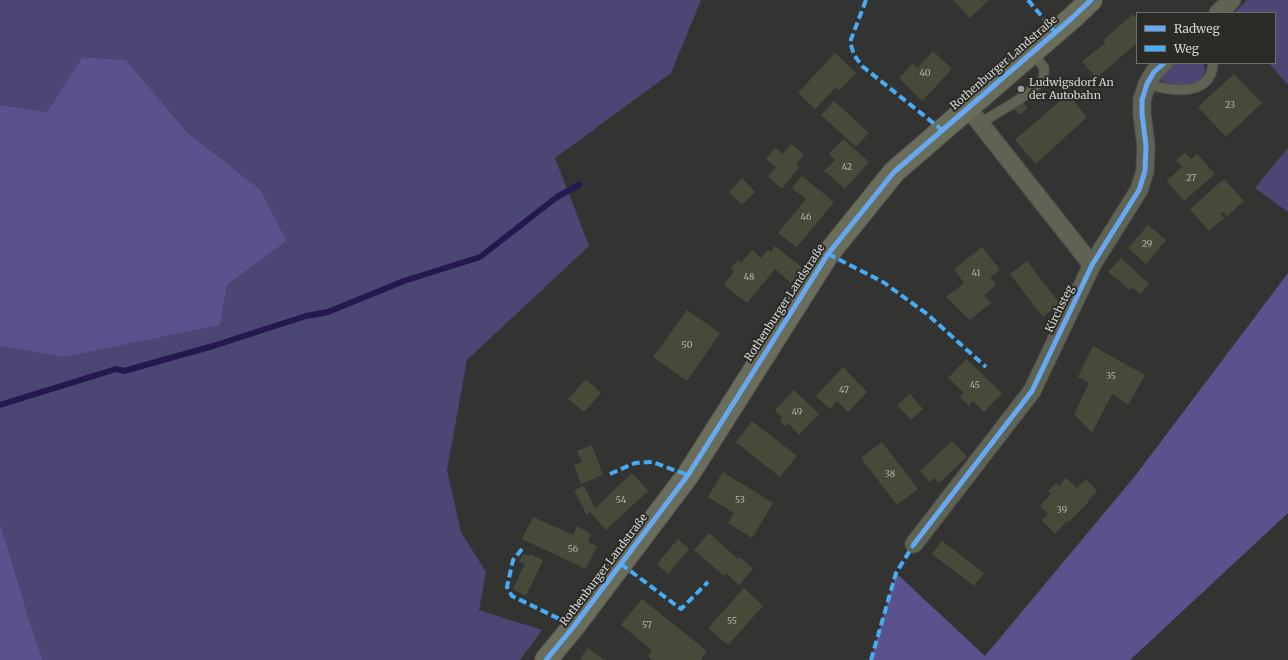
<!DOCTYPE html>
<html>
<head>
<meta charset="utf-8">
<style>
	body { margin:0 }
	#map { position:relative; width:1288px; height:660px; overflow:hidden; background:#333432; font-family:Merriweather,serif }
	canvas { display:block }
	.legend { position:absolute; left:1136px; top:12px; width:140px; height:52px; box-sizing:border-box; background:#2a2b27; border:1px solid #6e6f6c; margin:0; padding:5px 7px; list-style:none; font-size:12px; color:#d5d6d3 }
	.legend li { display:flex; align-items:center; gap:8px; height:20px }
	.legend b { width:20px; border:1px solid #6e6f6c }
</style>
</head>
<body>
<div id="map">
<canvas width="1288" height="660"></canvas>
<ul class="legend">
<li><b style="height:5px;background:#66a8f1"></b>Radweg</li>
<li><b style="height:5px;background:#46acf6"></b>Weg</li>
</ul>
</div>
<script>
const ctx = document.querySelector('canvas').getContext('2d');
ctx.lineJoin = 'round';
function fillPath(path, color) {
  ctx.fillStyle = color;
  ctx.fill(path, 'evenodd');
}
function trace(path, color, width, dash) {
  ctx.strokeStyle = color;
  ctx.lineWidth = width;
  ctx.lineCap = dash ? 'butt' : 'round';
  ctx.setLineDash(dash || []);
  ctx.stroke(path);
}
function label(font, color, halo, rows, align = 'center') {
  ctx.font = font + ' Merriweather,serif';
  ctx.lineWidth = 4;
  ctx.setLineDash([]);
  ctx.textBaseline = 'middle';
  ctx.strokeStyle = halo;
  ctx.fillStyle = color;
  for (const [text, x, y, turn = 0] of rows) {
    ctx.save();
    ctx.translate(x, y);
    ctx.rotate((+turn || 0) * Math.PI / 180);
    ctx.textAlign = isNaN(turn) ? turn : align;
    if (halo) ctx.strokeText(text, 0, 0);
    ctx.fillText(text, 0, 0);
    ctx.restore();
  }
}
const green = new Path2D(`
	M 0,0 L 701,0 L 671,73 L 555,158 L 589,246 L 467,360 L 447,470 L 461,532 L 486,572 L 479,610 L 542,630 L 520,660 L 43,660 L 34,635 L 0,522 L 0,346 L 63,357 L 227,285 L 287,241 L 260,189 L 188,133 L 126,60 L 82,57 L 47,112 L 0,105 Z
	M 1247,0 L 1288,0 L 1288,85 L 1269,63 L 1275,63 L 1275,13 L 1234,13 Z
	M 1170,63 L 1203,63 C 1214,84 1173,92 1159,79 Z
	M 1288,148 L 1288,212 L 1255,188 Z`);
const forest = new Path2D(`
	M 82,57 L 126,60 L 188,133 L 260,189 L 287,241 L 227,285 L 220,325 L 63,357 L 0,346 L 0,105 L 47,112 Z
	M 1288,273 L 1288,513 L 1130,660 L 871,660 L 896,573 L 985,656 L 1135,476 Z
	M 0,522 L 34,635 L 43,660 L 0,660 Z`);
const stream = new Path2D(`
	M 0,405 L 116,369 L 124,371 L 213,346 L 306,316 L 328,312 L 404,281 L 480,257 L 557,197 L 579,185`);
const building = new Path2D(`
	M 953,0 L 989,0 L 970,18 Z
	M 1133,14 L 1137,18 L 1137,43 L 1096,78 L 1082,61 L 1106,43 L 1103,40 Z
	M 933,51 L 952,69 L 922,101 L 899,78 L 913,63 L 917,68 Z
	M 835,53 L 856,73 L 840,90 L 836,87 L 815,109 L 798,93 Z
	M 1234,74 L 1262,103 L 1226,137 L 1198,107 Z
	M 1068,94 L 1087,117 L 1036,164 L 1015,140 Z
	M 834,101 L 869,133 L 856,147 L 821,115 Z
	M 1023,102 L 1028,108 L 1019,115 L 1014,109 Z
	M 843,139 L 869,162 L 845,189 L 824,171 L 835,160 L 829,154 Z
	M 791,144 L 804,154 L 796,165 L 799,167 L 782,189 L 768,177 L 776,167 L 766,159 L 775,148 L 783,154 Z
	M 1185,153 L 1191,159 L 1197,154 L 1215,174 L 1184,201 L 1167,181 L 1182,167 L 1176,160 Z
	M 802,176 L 834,202 L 797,247 L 778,233 L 806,199 L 792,188 Z
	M 742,178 L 755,192 L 742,205 L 729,192 Z
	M 1224,179 L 1244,201 L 1227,216 L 1223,212 L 1220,214 L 1224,218 L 1209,231 L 1190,209 Z
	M 1148,225 L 1166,240 L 1146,264 L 1128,248 Z
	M 775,246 L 803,268 L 791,283 L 775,269 L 747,303 L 724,285 L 734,271 L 731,269 L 738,260 L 741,263 L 752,250 L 761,258 L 768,249 L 771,252 Z
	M 982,247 L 1000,270 L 990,277 L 996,285 L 984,295 L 991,303 L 970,320 L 946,297 L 964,283 L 954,269 Z
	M 1121,258 L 1149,284 L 1141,294 L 1132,287 L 1130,290 L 1108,272 Z
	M 1027,261 L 1060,304 L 1043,317 L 1010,274 Z
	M 687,310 L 720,333 L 687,381 L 653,357 Z
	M 1093,346 L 1145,375 L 1128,405 L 1112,394 L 1092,433 L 1074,414 L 1089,383 L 1078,377 Z
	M 966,359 L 1002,393 L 984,412 L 973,401 L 969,406 L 960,397 L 964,393 L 948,378 Z
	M 843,367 L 867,392 L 848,412 L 837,401 L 830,409 L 816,396 Z
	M 586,379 L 601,393 L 584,412 L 568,399 Z
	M 794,390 L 819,414 L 799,435 L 788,423 L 785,426 L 780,420 L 782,418 L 775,410 Z
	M 910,394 L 923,409 L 911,420 L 897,405 Z
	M 752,421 L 797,456 L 780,477 L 736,442 Z
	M 952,441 L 967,457 L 939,483 L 934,478 L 930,482 L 920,471 Z
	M 882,442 L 918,489 L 897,505 L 861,458 Z
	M 592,445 L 603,475 L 581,484 L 574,465 L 582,462 L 577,451 Z
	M 723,472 L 773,503 L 752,538 L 728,523 L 734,513 L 708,497 Z
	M 632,473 L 648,491 L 606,530 L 590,512 L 587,515 L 574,490 L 584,486 L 595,508 Z
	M 1066,478 L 1077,488 L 1086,479 L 1097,491 L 1088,500 L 1089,501 L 1069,522 L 1067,521 L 1055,534 L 1042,520 L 1048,514 L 1040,506 L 1051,494 L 1048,491 L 1056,483 L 1059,486 Z
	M 533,517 L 573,535 L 577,526 L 591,534 L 588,542 L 597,546 L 586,569 L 522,539 Z
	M 709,533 L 738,559 L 740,557 L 753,569 L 739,585 L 726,573 L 724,576 L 694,550 Z
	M 678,539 L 689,549 L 668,574 L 657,564 Z
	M 942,541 L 984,573 L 974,586 L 932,554 Z
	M 523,554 L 529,556 L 530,554 L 543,560 L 526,596 L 513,589 L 525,564 L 519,561 Z
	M 744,588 L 763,606 L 728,645 L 708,628 Z
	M 642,599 L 707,651 L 700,660 L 652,660 L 648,656 L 652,650 L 621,625 Z
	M 588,648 L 605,660 L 579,660 Z`);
const lane = new Path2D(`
	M 1147,84 C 1170,91 1211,98 1213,63
	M 980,123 C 1002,110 1027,97 1044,78 L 1044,68 L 1033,52`);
const street = new Path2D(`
	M 1218,13 L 1232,0
	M 968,108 L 1092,265
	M 914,544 L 1032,391 L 1092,265 L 1139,190 L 1145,171 L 1146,146 L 1142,114 L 1142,100 L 1147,84 L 1154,72 L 1164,63`);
const secondary = new Path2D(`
	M 546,660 L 574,626 L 688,475 L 828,254 L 894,172 L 1072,18 L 1091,0`);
const quiet = new Path2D(`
	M 866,0 L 850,42 L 854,55 L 862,66 L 942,130
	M 1028,0 L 1055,32
	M 828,254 L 883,282 L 927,314 L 986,367
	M 610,474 L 635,463 L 652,462 L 688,475
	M 522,549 L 513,560 L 507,587 L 512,596 L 574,626
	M 621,564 L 681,609 L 708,582
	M 871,660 L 896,573 L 914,544`);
const cycleway = new Path2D(`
	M 914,544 L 1032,391 L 1092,265 L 1139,190 L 1145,171 L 1146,146 L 1142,114 L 1142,100 L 1147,84 L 1154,72 L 1164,63
	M 546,660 L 574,626 L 688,475 L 828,254 L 894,172 L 1072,18 L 1091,0`);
const markers = [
	[1021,89,4,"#9c9d9b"]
];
const numberNames = [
	["40",925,73],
	["23",1230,105],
	["42",847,167],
	["27",1191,178],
	["46",806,217],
	["29",1147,244],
	["41",976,273],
	["48",749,277],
	["50",687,345],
	["35",1111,376],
	["45",975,385],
	["47",844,390],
	["49",797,412],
	["38",890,474],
	["54",621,500],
	["53",740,500],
	["39",1062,510],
	["56",573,549],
	["55",732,621],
	["57",647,625]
];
const streetNames = [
	["Rothenburger Landstraße",1004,63,-41],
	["Rothenburger Landstraße",785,303,-57],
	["Kirchsteg",1060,309,-64],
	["Rothenburger Landstraße",604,570,-53]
];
const poiNames = [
	["Ludwigsdorf An",1029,83],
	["der Autobahn",1029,96]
];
fillPath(green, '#4b4673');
fillPath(forest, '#59528c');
trace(stream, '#25184f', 6);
fillPath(building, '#474a39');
trace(lane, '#50514f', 11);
trace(street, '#50514f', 19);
trace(secondary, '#50514f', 24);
trace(lane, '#5f6354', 9);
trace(street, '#5f6354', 17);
trace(secondary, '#696d59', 22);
trace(quiet, '#46acf6', 4, [8, 4]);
trace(cycleway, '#66a8f1', 5);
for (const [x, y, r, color] of markers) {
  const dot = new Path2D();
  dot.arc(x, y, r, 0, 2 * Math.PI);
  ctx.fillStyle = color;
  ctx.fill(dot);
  trace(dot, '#2a2b27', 1.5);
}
label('9px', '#b2b3ac', null, numberNames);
label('11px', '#d5d6d3', '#2a2b27', streetNames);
label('11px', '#d5d6d3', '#2a2b27', poiNames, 'left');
</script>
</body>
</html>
